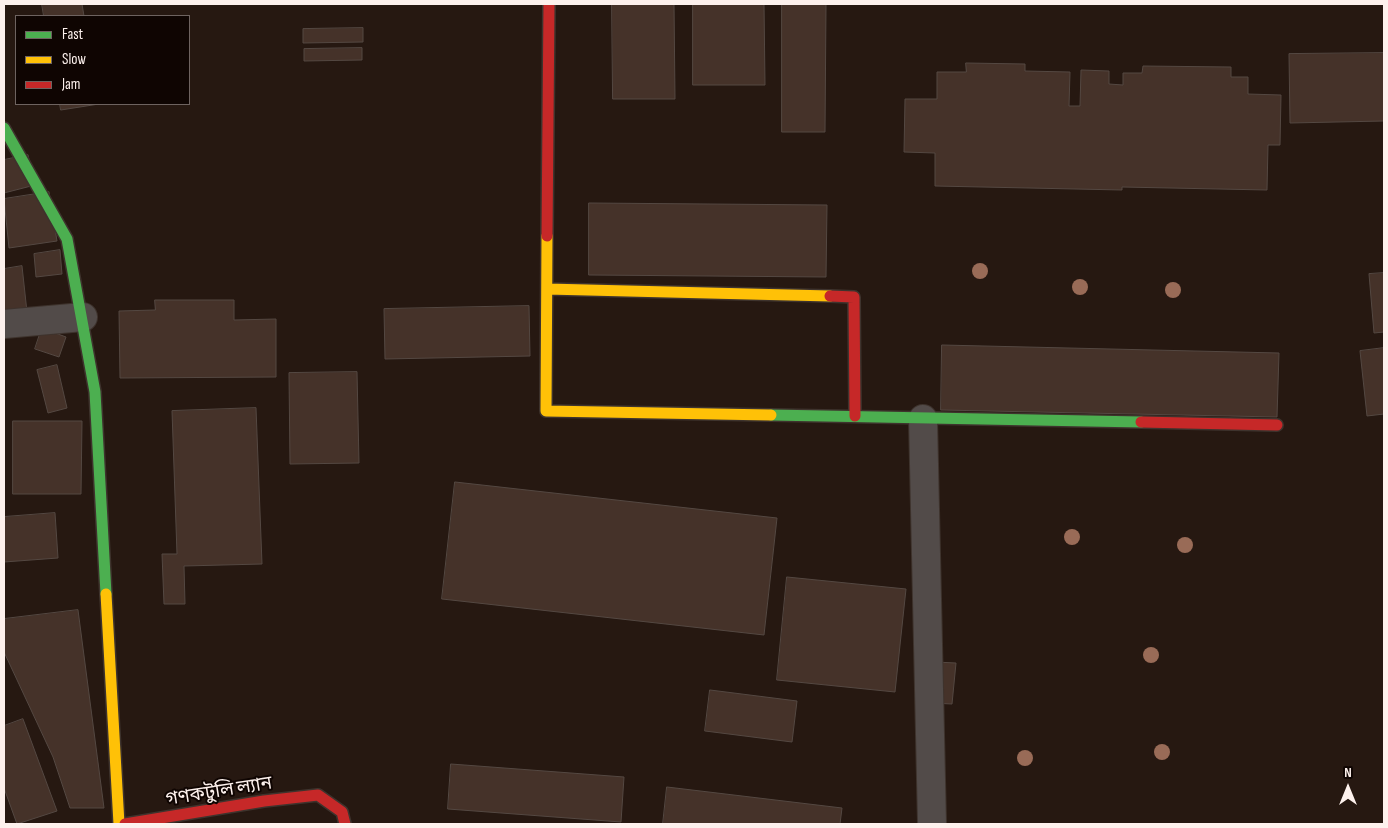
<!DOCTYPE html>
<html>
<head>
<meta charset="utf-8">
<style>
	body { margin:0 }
	#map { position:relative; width:1388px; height:828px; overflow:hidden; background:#261811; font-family:"Sofia Sans Condensed",sans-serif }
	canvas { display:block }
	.frame { position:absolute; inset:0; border:5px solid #fdf1ed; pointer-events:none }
	.legend { position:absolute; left:15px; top:15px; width:175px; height:90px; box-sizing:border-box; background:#0f0502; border:1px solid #6e6360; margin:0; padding:6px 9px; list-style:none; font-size:15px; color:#fdf1ed }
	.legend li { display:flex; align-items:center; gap:10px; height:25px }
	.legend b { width:25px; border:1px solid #6e6360 }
	.north { position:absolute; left:1323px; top:763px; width:50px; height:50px; -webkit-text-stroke:4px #0f0502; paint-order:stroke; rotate:0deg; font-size:14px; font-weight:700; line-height:20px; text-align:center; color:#fdf1ed }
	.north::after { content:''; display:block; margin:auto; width:18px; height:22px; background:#fdf1ed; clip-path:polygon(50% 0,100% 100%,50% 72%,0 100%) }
</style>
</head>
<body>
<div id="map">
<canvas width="1388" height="828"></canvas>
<div class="frame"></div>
<ul class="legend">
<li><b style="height:6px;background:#4caf50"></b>Fast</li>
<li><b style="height:6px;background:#ffc107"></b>Slow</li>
<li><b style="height:6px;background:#c62828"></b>Jam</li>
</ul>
<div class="north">N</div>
</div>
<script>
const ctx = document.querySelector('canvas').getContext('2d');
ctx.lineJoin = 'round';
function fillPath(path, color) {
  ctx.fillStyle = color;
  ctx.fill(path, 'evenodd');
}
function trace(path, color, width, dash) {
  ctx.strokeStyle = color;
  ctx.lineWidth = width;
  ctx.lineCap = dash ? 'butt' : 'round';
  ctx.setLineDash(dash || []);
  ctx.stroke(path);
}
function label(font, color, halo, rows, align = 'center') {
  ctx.font = font + ' "Sofia Sans Condensed","Noto Sans Bengali",sans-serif';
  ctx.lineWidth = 4;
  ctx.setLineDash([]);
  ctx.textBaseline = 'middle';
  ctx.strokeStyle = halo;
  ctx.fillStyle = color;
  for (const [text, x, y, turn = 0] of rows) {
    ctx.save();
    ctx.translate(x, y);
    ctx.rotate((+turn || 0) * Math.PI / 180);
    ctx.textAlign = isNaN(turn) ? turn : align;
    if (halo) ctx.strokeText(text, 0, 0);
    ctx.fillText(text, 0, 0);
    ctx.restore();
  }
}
const building = new Path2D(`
	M 42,4 L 82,4 L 84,16 L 44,16 Z
	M 612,4 L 674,4 L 675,99 L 613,99 Z
	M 693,4 L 764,4 L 765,85 L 693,85 Z
	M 782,4 L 826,4 L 825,132 L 782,132 Z
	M 363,28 L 363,42 L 303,43 L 303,29 Z
	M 362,48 L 362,60 L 304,61 L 304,49 Z
	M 1384,53 L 1384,121 L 1290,123 L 1289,54 Z
	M 966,63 L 1025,64 L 1025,71 L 1070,72 L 1069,106 L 1080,106 L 1081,70 L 1109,71 L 1109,84 L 1123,85 L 1123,73 L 1142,73 L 1143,66 L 1231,67 L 1231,77 L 1248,77 L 1248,94 L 1281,95 L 1280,145 L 1268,145 L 1267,190 L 1122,187 L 1122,190 L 935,186 L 935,153 L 904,152 L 905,99 L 937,99 L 937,72 L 966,72 Z
	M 60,104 L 99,104 L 61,110 Z
	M 28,155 L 35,185 L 4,193 L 4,160 Z
	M 49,192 L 57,241 L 9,248 L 4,199 Z
	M 589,203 L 827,205 L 826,277 L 589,275 Z
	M 60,250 L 62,274 L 36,277 L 34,254 Z
	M 22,266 L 27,312 L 4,315 L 4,269 Z
	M 1384,273 L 1384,332 L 1374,333 L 1369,274 Z
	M 155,300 L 234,300 L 234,320 L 276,319 L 276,377 L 120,378 L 119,311 L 155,310 Z
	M 529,306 L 530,356 L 385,359 L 384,309 Z
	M 42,328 L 66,337 L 59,357 L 35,349 Z
	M 942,345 L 1279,353 L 1277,417 L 941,410 Z
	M 1384,348 L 1384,414 L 1367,416 L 1360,351 Z
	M 57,365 L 67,408 L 48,413 L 37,370 Z
	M 357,372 L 359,463 L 290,464 L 289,373 Z
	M 256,408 L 262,564 L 184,566 L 185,604 L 164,604 L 162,554 L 177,554 L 172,411 Z
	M 13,421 L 82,421 L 81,494 L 13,494 Z
	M 455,482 L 777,518 L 764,635 L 442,599 Z
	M 55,513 L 58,558 L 4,562 L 4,517 Z
	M 787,577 L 906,589 L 895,692 L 777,680 Z
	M 78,610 L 104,808 L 70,808 L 53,757 L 4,652 L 4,619 Z
	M 935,662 L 956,663 L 952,704 L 931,703 Z
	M 710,690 L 797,701 L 792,742 L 705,731 Z
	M 23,719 L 57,811 L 17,824 L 4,788 L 4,726 Z
	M 451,764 L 624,777 L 621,822 L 448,809 Z
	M 667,787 L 842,808 L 840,824 L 663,824 Z`);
const street = new Path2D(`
	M 4,324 L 83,317
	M 923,419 L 932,824`);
const fast = new Path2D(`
	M 4,128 L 67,239 L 95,392 L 106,594
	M 771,415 L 1141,422`);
const slow = new Path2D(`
	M 547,236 L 546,411 L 771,415
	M 547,289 L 830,296
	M 106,594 L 119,824`);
const jam = new Path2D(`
	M 547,236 L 549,4
	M 830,296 L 854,297 L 855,416
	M 1141,422 L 1277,425
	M 125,824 L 264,801 L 318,795 L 342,812 L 345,824`);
const trees = [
	[980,271],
	[1080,287],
	[1173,290],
	[1072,537],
	[1185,545],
	[1151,655],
	[1162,752],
	[1025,758]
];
const streetNames = [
	["গণকটুলি ল্যান",219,792,-9]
];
fillPath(building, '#453229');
trace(building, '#544842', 1);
trace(street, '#3e332d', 30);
trace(fast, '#3e332d', 14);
trace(slow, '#3e332d', 14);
trace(jam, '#3e332d', 14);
trace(street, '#524b49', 28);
trace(fast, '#4caf50', 11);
trace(slow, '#ffc107', 11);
trace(jam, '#c62828', 11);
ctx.fillStyle = '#996b57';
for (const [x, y] of trees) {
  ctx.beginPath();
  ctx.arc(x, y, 8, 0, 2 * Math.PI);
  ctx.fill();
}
label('19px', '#fdf1ed', '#0f0502', streetNames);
</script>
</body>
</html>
